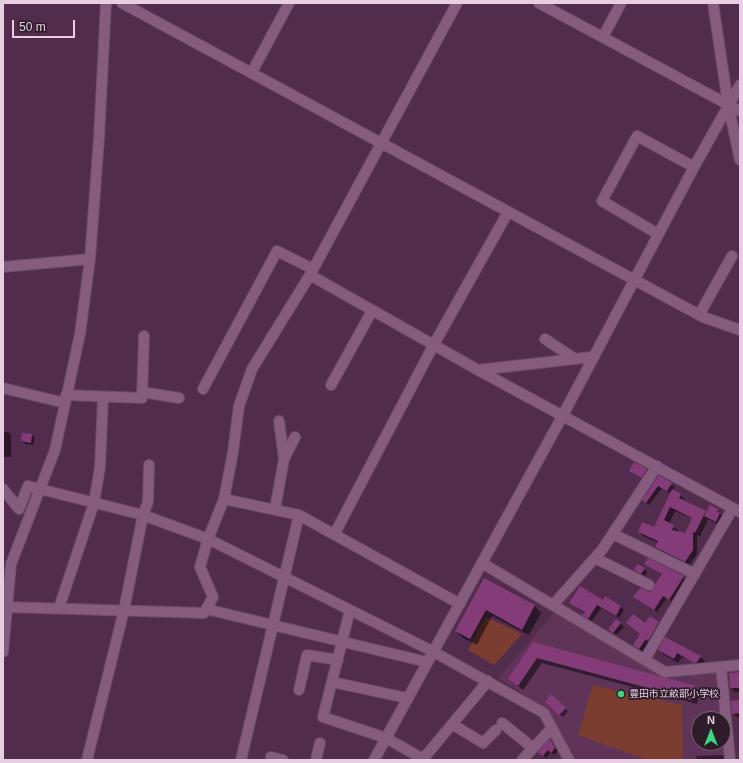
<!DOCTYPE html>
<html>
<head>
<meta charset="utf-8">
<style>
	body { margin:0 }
	#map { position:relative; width:743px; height:763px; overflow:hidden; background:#522c4c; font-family:Arial,sans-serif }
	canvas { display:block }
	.frame { position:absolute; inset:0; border:4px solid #e7cee1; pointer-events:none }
	.north { position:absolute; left:691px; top:711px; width:40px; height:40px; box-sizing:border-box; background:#2d1c2a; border:1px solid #776373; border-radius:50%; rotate:0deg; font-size:11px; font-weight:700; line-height:16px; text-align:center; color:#e7cee1 }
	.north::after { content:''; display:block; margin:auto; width:14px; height:18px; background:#3ad77f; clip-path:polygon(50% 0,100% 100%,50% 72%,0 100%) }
	.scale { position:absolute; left:12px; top:20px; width:63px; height:18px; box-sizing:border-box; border:2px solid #e7cee1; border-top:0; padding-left:5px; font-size:12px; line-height:14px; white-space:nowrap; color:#e7cee1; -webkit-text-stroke:3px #2d1c2a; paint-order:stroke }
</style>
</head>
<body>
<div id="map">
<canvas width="743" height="763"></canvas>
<div class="frame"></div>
<div class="north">N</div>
<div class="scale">50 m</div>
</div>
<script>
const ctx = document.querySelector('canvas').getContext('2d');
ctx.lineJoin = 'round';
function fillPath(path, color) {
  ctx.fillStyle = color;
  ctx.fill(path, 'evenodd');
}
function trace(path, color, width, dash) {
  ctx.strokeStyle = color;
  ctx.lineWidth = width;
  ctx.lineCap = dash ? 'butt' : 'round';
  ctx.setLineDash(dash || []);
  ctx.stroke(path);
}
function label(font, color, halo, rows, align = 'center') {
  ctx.font = font + ' Arial,"Noto Sans JP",sans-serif';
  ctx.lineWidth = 3.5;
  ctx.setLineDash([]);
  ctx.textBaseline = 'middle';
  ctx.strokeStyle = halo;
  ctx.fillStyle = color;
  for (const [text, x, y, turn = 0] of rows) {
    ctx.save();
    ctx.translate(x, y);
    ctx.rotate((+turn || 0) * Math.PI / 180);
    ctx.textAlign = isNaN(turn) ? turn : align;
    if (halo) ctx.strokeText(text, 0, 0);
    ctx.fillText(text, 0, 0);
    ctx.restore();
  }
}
const built = new Path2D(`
	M 554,613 L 664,676 L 717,673 L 720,719 L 699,719 L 699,743 L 722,743 L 724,760 L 576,760 L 549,710 L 498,678 Z`);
const green = new Path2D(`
	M 486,617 L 522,634 L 494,665 L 468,650 Z
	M 593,685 L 682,705 L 683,759 L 648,760 L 578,735 Z`);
const shadow = new Path2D(`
	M 3,432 L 8,432 L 11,435 L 11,457 L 3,457 Z
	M 32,435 L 35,438 L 33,445 L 25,444 L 22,441 Z
	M 635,463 L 650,473 L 645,480 L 630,471 Z
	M 659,477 L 675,487 L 672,491 L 680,494 L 684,499 L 683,501 L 707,513 L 717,510 L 724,518 L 721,526 L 708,519 L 700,537 L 697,535 L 697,554 L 689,565 L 660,551 L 656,547 L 659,543 L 643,536 L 639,531 L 655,528 L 671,494 L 662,488 L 649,505 L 643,500 ZM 675,511 L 693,519 L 685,534 L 677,532 L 678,530 L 669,524 Z
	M 648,559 L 687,580 L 672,602 L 667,598 L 657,612 L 638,600 L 651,594 L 663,575 L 646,564 Z
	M 644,569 L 647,572 L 645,576 L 635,570 Z
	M 485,579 L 535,606 L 541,613 L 529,635 L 492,616 L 477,645 L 463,638 L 456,631 Z
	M 603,601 L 621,607 L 624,610 L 619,618 L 601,608 L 592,621 L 587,618 L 585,613 L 571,603 Z
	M 617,620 L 624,627 L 616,635 L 609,629 Z
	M 627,623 L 658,623 L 662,627 L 644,653 L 634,645 L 641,635 Z
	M 666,638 L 700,657 L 705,661 L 702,666 L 682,657 L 678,663 L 663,654 L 659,650 Z
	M 534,643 L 695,687 L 700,691 L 697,704 L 542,663 L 523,690 L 509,679 Z
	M 740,672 L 740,692 L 735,692 L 731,688 L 730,673 Z
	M 551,696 L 568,711 L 563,717 L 546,702 Z
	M 740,701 L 740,718 L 738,718 L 733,713 Z
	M 550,741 L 558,751 L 554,755 L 551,752 L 546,758 L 540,752 Z
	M 722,755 L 727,760 L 697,760 L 696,756 Z`);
const building = new Path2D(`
	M 22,433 L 32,434 L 31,443 L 21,441 Z
	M 634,462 L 647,469 L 642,478 L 629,471 Z
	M 659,475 L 672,483 L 667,491 L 658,486 L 646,503 L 642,500 Z
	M 672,489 L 681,494 L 679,498 L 706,511 L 695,533 L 693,532 L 693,550 L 685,562 L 655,547 L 658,541 L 638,532 L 642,522 L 654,527 ZM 670,507 L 692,518 L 685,533 L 672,530 L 674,525 L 664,520 Z
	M 710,505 L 718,509 L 717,511 L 720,513 L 716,522 L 704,516 Z
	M 648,558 L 684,576 L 669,600 L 663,596 L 654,610 L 633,597 L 640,588 L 650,592 L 662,574 L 644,564 Z
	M 637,564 L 645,568 L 641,574 L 634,570 Z
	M 484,578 L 535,605 L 522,630 L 486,610 L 470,639 L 455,631 Z
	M 580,586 L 603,600 L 605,596 L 621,606 L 616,616 L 597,605 L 588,619 L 582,615 L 585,612 L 569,603 Z
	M 633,614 L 645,623 L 650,616 L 659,622 L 648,641 L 646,639 L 639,649 L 633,645 L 640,634 L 626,623 Z
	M 616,619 L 621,623 L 613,633 L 608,629 Z
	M 665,637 L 701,656 L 697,662 L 694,663 L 677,653 L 674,659 L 658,650 Z
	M 533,642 L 696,686 L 692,700 L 537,658 L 518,686 L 508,679 Z
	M 739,672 L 740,688 L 730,688 L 729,673 Z
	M 551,694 L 566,708 L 559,715 L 545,702 Z
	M 740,700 L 740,713 L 732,714 L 731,701 Z
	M 550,739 L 555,748 L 551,753 L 548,750 L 543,756 L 538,752 Z`);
const minor = new Path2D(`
	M 122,3 L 703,317 L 740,330
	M 539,3 L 740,111
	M 713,3 L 728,104 L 740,160
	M 603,37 L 621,3
	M 252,72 L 289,3
	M 658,234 L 602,201 L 637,136 L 694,167
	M 3,267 L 90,259
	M 310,275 L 478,370 L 592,357
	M 699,315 L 732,256
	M 545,339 L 575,359
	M 478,370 L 740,512
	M 331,385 L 372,311
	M 3,388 L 65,403
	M 203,389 L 277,251 L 313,269
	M 142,392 L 179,398
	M 66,395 L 142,398 L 144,336
	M 284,459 L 295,437
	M 3,489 L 19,509 L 28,486 L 143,515 L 208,539 L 432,651 L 544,713 L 569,760
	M 224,499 L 299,515
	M 275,509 L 284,459 L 279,421
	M 335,533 L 433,346 L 508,212
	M 613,534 L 695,574
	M 595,558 L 649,585
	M 482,563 L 665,672 L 740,665
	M 553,605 L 602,550 L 657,466
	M 6,607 L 204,613 L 213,597 L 200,567 L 208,539 L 224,499 L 233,452 L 239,406 L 252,369 L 310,275 L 457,3
	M 59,608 L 94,503 L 100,467 L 103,398
	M 206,609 L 427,662
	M 350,610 L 323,717 L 386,738 L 425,760
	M 3,652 L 11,564 L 55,450 L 80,334 L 90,259 L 99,138 L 106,3
	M 645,659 L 733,508
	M 721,667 L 730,760
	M 332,682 L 407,698
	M 299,690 L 307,655 L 338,660
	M 502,723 L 533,748
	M 452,724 L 483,743 L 496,730
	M 271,757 L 283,760
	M 423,759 L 488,681
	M 87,760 L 124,610 L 143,515 L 148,502 L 149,465
	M 241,760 L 299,515 L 460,604
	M 316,760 L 320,743
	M 374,760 L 563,415 L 694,167 L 740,85
	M 522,760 L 552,728`);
const markers = [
	[621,694,4,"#3ad77f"]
];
const poiNames = [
	["豊田市立畝部小学校",629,694]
];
fillPath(built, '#603459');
fillPath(green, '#7b3d2f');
fillPath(shadow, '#0007');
fillPath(building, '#843c79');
trace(minor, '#6c4a66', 12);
trace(minor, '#865c7e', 10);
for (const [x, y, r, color] of markers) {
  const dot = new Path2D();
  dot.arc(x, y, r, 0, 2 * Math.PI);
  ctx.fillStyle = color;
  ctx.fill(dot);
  trace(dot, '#2d1c2a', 1.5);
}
label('10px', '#e7cee1', '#2d1c2a', poiNames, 'left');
</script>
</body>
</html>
